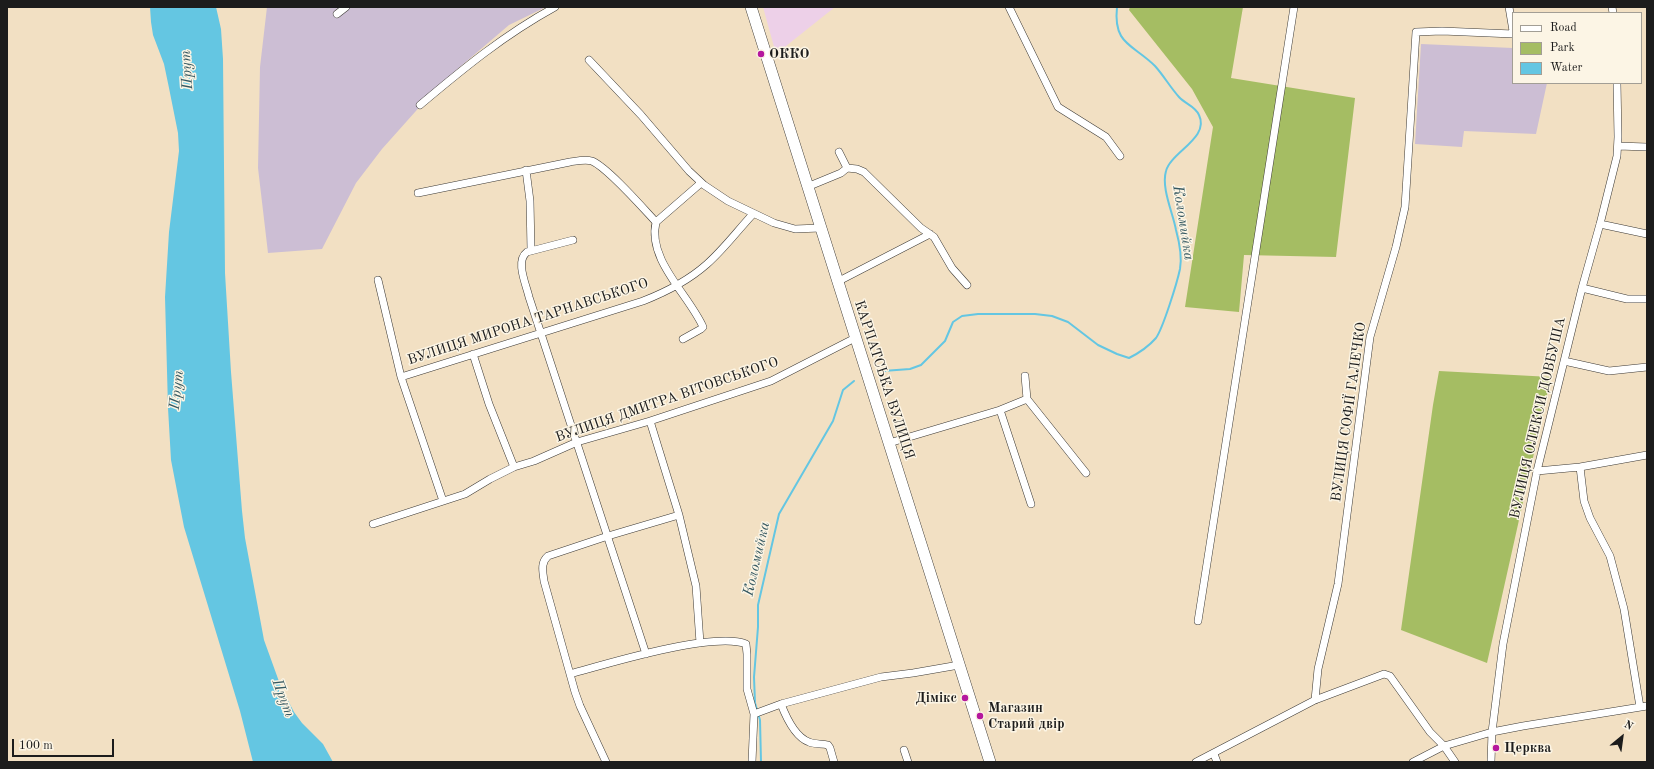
<!DOCTYPE html>
<html>
<head>
<meta charset="utf-8">
<style>
	body { margin:0 }
	#map { position:relative; width:1654px; height:769px; overflow:hidden; background:#f2e0c3; font-family:"Old Standard TT",serif }
	canvas { display:block }
	.frame { position:absolute; inset:0; border:8px solid #1c1c1c; pointer-events:none }
	.legend { position:absolute; left:1512px; top:12px; width:130px; height:72px; box-sizing:border-box; background:#fcf5e5; border:1px solid #a29e95; margin:0; padding:5px 7px; list-style:none; font-size:12px; color:#1c1c1c }
	.legend li { display:flex; align-items:center; gap:8px; height:20px }
	.legend b { width:20px; border:1px solid #a29e95 }
	.north { position:absolute; left:1602px; top:717px; width:40px; height:40px; -webkit-text-stroke:3px #fcf5e5; paint-order:stroke; rotate:29deg; font-size:11px; font-weight:700; line-height:16px; text-align:center; color:#1c1c1c }
	.north::after { content:''; display:block; margin:auto; width:14px; height:18px; background:#1c1c1c; clip-path:polygon(50% 0,100% 100%,50% 72%,0 100%) }
	.scale { position:absolute; left:12px; top:739px; width:102px; height:18px; box-sizing:border-box; border:2px solid #1c1c1c; border-top:0; padding-left:5px; font-size:12px; line-height:14px; white-space:nowrap; color:#1c1c1c; -webkit-text-stroke:3px #fcf5e5; paint-order:stroke }
</style>
</head>
<body>
<div id="map">
<canvas width="1654" height="769"></canvas>
<div class="frame"></div>
<ul class="legend">
<li><b style="height:5px;background:#fff"></b>Road</li>
<li><b style="height:11px;background:#a5bd63"></b>Park</li>
<li><b style="height:11px;background:#64c6e2"></b>Water</li>
</ul>
<div class="north">N</div>
<div class="scale">100 m</div>
</div>
<script>
const ctx = document.querySelector('canvas').getContext('2d');
ctx.lineJoin = 'round';
function fillPath(path, color) {
  ctx.fillStyle = color;
  ctx.fill(path, 'evenodd');
}
function trace(path, color, width, dash) {
  ctx.strokeStyle = color;
  ctx.lineWidth = width;
  ctx.lineCap = dash ? 'butt' : 'round';
  ctx.setLineDash(dash || []);
  ctx.stroke(path);
}
function label(font, color, halo, rows, align = 'center') {
  ctx.font = font + ' "Old Standard TT",serif';
  ctx.lineWidth = 3;
  ctx.setLineDash([]);
  ctx.textBaseline = 'middle';
  ctx.strokeStyle = halo;
  ctx.fillStyle = color;
  for (const [text, x, y, turn = 0] of rows) {
    ctx.save();
    ctx.translate(x, y);
    ctx.rotate((+turn || 0) * Math.PI / 180);
    ctx.textAlign = isNaN(turn) ? turn : align;
    if (halo) ctx.strokeText(text, 0, 0);
    ctx.fillText(text, 0, 0);
    ctx.restore();
  }
}
const built = new Path2D(`
	M 763,7 L 835,7 L 776,54 Z`);
const industrial = new Path2D(`
	M 267,7 L 546,7 L 509,25 L 440,84 L 382,149 L 356,183 L 322,249 L 268,253 L 258,168 L 260,67 Z
	M 1421,44 L 1513,48 L 1513,83 L 1547,83 L 1536,134 L 1464,131 L 1462,147 L 1415,144 Z`);
const green = new Path2D(`
	M 1130,7 L 1243,7 L 1231,78 L 1355,98 L 1336,257 L 1244,255 L 1239,312 L 1185,307 L 1213,127 L 1192,89 L 1129,10 Z
	M 1439,371 L 1551,377 L 1487,663 L 1401,630 L 1433,405 Z`);
const water = new Path2D(`
	M 150,7 L 216,7 L 221,29 L 223,59 L 225,273 L 231,372 L 242,511 L 245,538 L 264,640 L 281,687 L 294,712 L 302,723 L 323,744 L 333,762 L 253,762 L 240,711 L 184,527 L 171,460 L 168,408 L 165,297 L 169,232 L 179,151 L 178,133 L 169,88 L 164,64 L 153,35 L 151,22 Z`);
const stream = new Path2D(`
	M 883,371 L 910,369 L 921,365 L 945,341 L 953,322 L 962,316 L 978,314 L 1035,314 L 1052,316 L 1068,322 L 1098,345 L 1117,354 L 1129,358 C 1139,353 1149,346 1156,338 C 1163,328 1177,283 1180,269 C 1182,258 1179,241 1176,230 C 1173,213 1161,188 1166,171 C 1171,152 1210,138 1199,115 C 1195,106 1185,104 1179,97 C 1170,87 1164,76 1155,66 C 1133,44 1113,45 1117,7
	M 761,762 L 760,720 L 755,703 L 754,677 L 758,627 L 758,605 L 779,514 L 833,421 L 843,390 L 854,381`);
const minor = new Path2D(`
	M 1009,7 L 1058,107 L 1106,137 L 1120,156
	M 1509,7 L 1513,31
	M 1612,7 L 1613,13
	M 337,14 L 346,7
	M 589,60 L 641,115 L 689,171 L 704,185 L 728,201 L 774,223 L 795,229 L 820,228
	M 420,105 C 464,68 504,35 555,7
	M 1618,146 L 1647,147
	M 839,152 L 847,168 L 857,169 L 864,172 L 921,228 L 934,237 L 952,268 L 967,285
	M 526,170 L 530,201 L 531,250
	M 807,187 L 841,173 L 847,168
	M 418,193 L 570,162 C 577,161 585,159 592,161 C 608,168 642,207 656,222 C 647,260 689,295 703,327 L 701,329 L 683,339
	M 656,222 L 701,183
	M 1600,224 L 1647,234
	M 573,240 L 527,252 C 515,261 526,284 529,297 L 646,654
	M 378,280 L 401,377 L 443,501
	M 837,282 L 930,234
	M 1582,288 L 1627,299 L 1647,299
	M 473,354 L 489,404 L 514,467
	M 1564,361 L 1609,371 L 1647,367
	M 1025,376 L 1027,399 L 1086,473
	M 401,377 L 643,301 C 666,292 689,280 707,264 C 724,249 738,230 753,214
	M 1000,410 L 1031,504
	M 650,421 L 679,515 L 696,586 L 700,643
	M 889,443 L 1000,410 L 1027,399
	M 1580,467 L 1584,501 L 1590,518 L 1610,556 L 1624,609 L 1640,707
	M 1537,471 L 1580,467 L 1647,455
	M 373,524 L 465,494 L 490,479 L 514,467 L 534,461 L 577,442 L 650,421 L 771,381 L 855,338
	M 1198,621 L 1294,7
	M 570,674 C 606,664 714,631 746,644 L 747,654 L 747,689 L 754,714 L 752,762
	M 1315,700 L 1318,669 L 1338,584 L 1370,337 L 1396,247 L 1405,207 L 1416,32 L 1442,31 L 1513,34
	M 781,704 C 786,717 795,737 809,742 C 815,745 822,743 828,745 L 830,748 L 834,762
	M 754,714 L 781,704 L 881,677 L 913,673 L 959,665
	M 904,750 L 908,762
	M 1214,754 L 1217,762
	M 606,762 L 580,706 L 575,692 L 544,581 C 543,572 540,563 548,556 L 608,536 L 679,515
	M 1196,762 L 1315,700 L 1384,674 L 1390,676 L 1430,732 L 1444,746 L 1492,732 L 1523,726 L 1647,706
	M 1413,762 L 1444,746 L 1455,762
	M 1491,762 L 1492,732 L 1503,644 L 1537,471 L 1582,288 L 1600,224 L 1617,156 L 1618,137 L 1617,83`);
const primary = new Path2D(`
	M 751,7 L 990,762`);
const markers = [
	[761,54,4,"#b5179e"],
	[965,698,4,"#b5179e"],
	[980,716,4,"#b5179e"],
	[1496,748,4,"#b5179e"]
];
const poiNames = [
	["ОККО",769,54],
	["Дімікс",957,698,"right"],
	["Магазин",988,708],
	["Старий двір",988,724],
	["Церква",1504,748]
];
const streetNames = [
	["ВУЛИЦЯ МИРОНА ТАРНАВСЬКОГО",528,322,-18],
	["КАРПАТСЬКА ВУЛИЦЯ",884,380,72],
	["ВУЛИЦЯ ДМИТРА ВІТОВСЬКОГО",667,400,-19],
	["ВУЛИЦЯ СОФІЇ ГАЛЕЧКО",1349,412,-82],
	["ВУЛИЦЯ ОЛЕКСИ ДОВБУША",1538,418,-77]
];
const waterNames = [
	["Прут",187,70,-94],
	["Коломийка",1183,223,81],
	["Прут",177,390,-84],
	["Коломийка",757,559,-77],
	["Прут",283,698,69]
];
fillPath(built, '#edd0e8');
fillPath(industrial, '#ccbed4');
fillPath(green, '#a5bd63');
fillPath(water, '#64c6e2');
trace(stream, '#64c6e2', 2);
trace(minor, '#3c3935', 8);
trace(primary, '#3c3935', 12);
trace(minor, '#fff', 7);
trace(primary, '#fff', 11);
for (const [x, y, r, color] of markers) {
  const dot = new Path2D();
  dot.arc(x, y, r, 0, 2 * Math.PI);
  ctx.fillStyle = color;
  ctx.fill(dot);
  trace(dot, '#fcf5e5', 1.5);
}
label('bold 14px', '#1c1c1c', '#fcf5e5', poiNames, 'left');
label('14px', '#1c1c1c', '#fcf5e5', streetNames);
label('italic 15px', '#355861', '#fcf5e5', waterNames);
</script>
</body>
</html>
